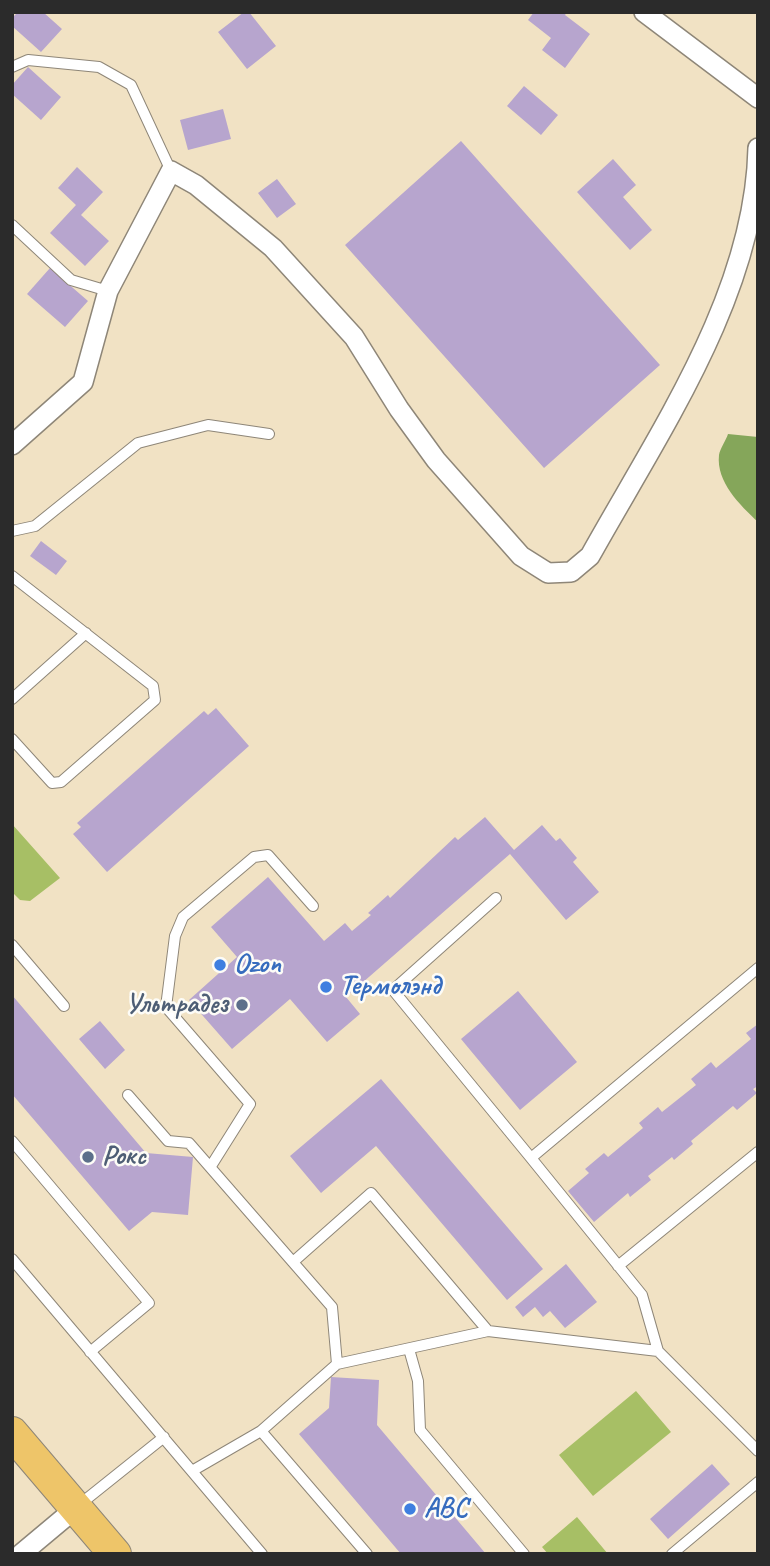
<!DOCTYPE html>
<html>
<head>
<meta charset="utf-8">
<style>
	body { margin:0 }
	#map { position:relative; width:770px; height:1566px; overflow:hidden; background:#f1e2c4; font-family:Caveat,sans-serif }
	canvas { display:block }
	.frame { position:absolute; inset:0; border:14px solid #2b2b2b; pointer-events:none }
</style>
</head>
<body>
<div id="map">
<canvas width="770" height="1566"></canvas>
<div class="frame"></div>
</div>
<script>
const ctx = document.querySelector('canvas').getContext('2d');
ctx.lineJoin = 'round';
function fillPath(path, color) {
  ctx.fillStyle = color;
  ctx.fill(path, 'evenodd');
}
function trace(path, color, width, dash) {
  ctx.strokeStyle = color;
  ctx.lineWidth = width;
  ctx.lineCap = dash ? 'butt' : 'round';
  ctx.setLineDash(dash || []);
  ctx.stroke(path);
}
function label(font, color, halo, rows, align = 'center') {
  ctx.font = font + ' Caveat,sans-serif';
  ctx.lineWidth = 5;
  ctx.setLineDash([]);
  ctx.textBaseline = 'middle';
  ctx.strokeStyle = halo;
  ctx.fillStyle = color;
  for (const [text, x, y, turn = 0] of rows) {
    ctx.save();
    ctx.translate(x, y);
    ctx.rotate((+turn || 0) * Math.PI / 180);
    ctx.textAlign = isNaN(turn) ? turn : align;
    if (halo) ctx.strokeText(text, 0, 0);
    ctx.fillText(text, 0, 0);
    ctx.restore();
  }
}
const green = new Path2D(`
	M 12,824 L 60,878 L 30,901 L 20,900 L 12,892 Z
	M 636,1391 L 671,1432 L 593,1496 L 559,1455 Z
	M 577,1517 L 608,1554 L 548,1554 L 542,1547 Z`);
const forest = new Path2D(`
	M 728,434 L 758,437 L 758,522 C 740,505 716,482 719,455 C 720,449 726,440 728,434 Z`);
const building = new Path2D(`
	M 18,12 L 43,12 L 62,29 L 41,52 L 12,26 L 12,18 Z
	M 244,12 L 249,12 L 276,46 L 247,69 L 218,32 Z
	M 534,12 L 567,12 L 565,15 L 590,34 L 565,68 L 542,50 L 551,38 L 528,20 Z
	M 28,67 L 61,97 L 41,120 L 12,94 L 12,85 Z
	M 524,86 L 558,115 L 541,135 L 507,106 Z
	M 223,109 L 231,139 L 188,150 L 180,120 Z
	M 461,141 L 660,365 L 544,468 L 345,245 Z
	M 613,159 L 636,185 L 623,197 L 652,230 L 630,250 L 577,192 Z
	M 77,167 L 103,192 L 81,215 L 109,241 L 85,266 L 50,233 L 76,205 L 58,188 Z
	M 277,179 L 296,204 L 277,218 L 258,193 Z
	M 50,268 L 88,301 L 65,327 L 27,294 Z
	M 41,541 L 67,561 L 56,575 L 30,556 Z
	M 216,708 L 249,746 L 107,872 L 73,834 L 81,827 L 77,823 L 204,711 L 208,715 Z
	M 485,817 L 514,850 L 542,825 L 556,841 L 560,838 L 577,858 L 573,862 L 599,892 L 566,920 L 510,854 L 346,997 L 360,1014 L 327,1042 L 290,999 L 232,1049 L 189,1000 L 237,957 L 211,927 L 268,877 L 324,941 L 345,923 L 352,931 L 371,915 L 368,913 L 388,895 L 390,898 L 455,837 L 458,840 Z
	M 518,991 L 577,1062 L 520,1110 L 461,1039 Z
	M 12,995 L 146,1153 L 193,1157 L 188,1215 L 152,1212 L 129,1231 L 12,1094 Z
	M 100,1021 L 125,1050 L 105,1069 L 79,1039 Z
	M 758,1024 L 758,1086 L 753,1089 L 757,1093 L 737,1110 L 733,1106 L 691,1141 L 693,1144 L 674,1160 L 672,1157 L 648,1176 L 651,1180 L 630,1197 L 628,1193 L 594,1222 L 568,1191 L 589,1173 L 585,1169 L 604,1153 L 608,1157 L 643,1128 L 639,1123 L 658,1107 L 662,1112 L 696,1085 L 691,1079 L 711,1062 L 716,1068 L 751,1039 L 746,1033 Z
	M 381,1079 L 543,1269 L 507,1300 L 376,1146 L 321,1193 L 290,1156 Z
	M 566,1264 L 597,1302 L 565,1328 L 550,1311 L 543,1317 L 535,1307 L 523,1317 L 515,1307 Z
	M 331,1377 L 379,1380 L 377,1425 L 486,1554 L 401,1554 L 299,1434 L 329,1408 Z
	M 712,1464 L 730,1484 L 668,1539 L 650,1519 Z`);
const lane = new Path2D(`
	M 12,67 L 28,60 L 99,67 L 131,85 L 171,171
	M 12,225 L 71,280 L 108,291
	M 12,531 L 35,526 L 138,443 L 208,425 L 269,434
	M 12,576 L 153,686 L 155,700 L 61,782 L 52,783 L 12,739
	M 12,699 L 86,633
	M 496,898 L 393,990 L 531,1158
	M 12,945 L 64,1006
	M 128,1095 L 168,1141 L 189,1143 L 332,1307 L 337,1364
	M 12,1141 L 149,1303 L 90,1352
	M 211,1166 L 250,1104 L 166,1007 L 175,936 L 183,917 L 254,857 L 268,855 L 313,906
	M 12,1259 L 262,1554
	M 293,1262 L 371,1193 L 488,1331
	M 618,1266 L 758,1152
	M 409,1349 L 418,1381 L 420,1430 L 524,1554
	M 658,1351 L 642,1295 L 531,1158 L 758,968
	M 261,1431 L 367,1554
	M 192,1471 L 261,1431 L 337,1364 L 488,1331 L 658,1351 L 758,1451
	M 79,1505 L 164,1437
	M 672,1554 L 758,1482`);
const street = new Path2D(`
	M 644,12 L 758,98
	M 12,445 L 83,382 L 108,291 L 171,171 L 196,185 L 273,248 L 354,337 L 399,409 L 436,460 L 521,556 L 548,573 L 571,572 L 590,556 C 659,432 755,294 758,148
	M 21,1554 L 76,1508`);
const primary = new Path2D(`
	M 12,1433 L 115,1554`);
const markers = [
	[220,965,7,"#3f7fe0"],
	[326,987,7,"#3f7fe0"],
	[242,1005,7,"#5c6f8a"],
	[88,1157,7,"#5c6f8a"],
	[410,1509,7,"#3f7fe0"]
];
const shopNames = [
	["Ozon",234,965],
	["Термолэнд",340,987],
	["АВС",424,1509]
];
const serviceNames = [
	["Ультрадез",228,1005],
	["Рокс",102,1157,"left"]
];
fillPath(green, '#a7bf65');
fillPath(forest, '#85a65a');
fillPath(building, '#b7a5ce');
trace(lane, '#8e8678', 12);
trace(street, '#8e8678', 22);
trace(primary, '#8e8678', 34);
trace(lane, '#fff', 10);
trace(street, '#fff', 19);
trace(primary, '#eec569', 32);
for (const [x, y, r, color] of markers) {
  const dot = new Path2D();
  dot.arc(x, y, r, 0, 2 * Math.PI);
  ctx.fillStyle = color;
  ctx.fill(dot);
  trace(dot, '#fdfcf7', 2.5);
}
label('bold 28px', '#366cbe', '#fdfcf7', shopNames, 'left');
label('bold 28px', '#4e5e75', '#fdfcf7', serviceNames, 'right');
</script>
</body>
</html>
